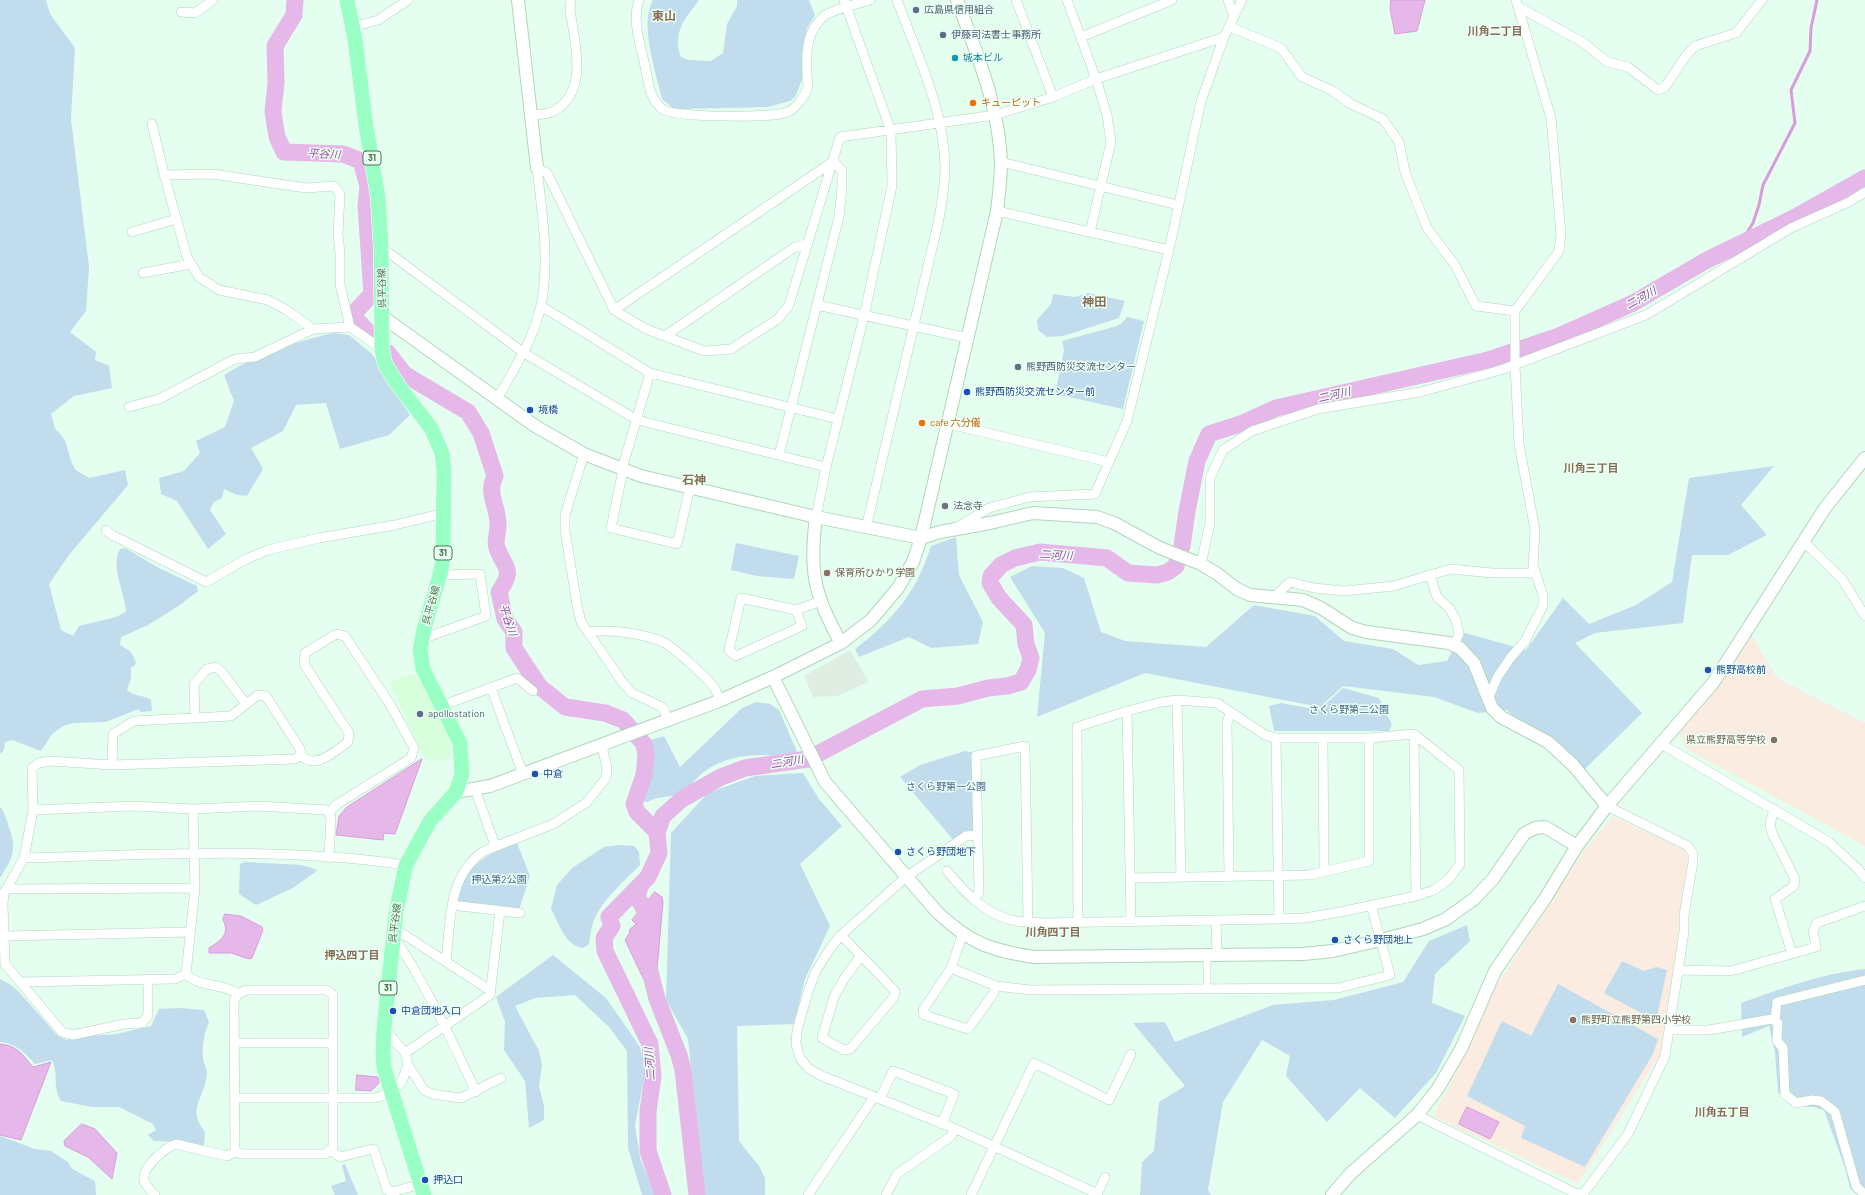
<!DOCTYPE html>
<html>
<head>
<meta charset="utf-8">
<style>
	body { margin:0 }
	canvas { display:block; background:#e4feef }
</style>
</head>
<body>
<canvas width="1865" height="1195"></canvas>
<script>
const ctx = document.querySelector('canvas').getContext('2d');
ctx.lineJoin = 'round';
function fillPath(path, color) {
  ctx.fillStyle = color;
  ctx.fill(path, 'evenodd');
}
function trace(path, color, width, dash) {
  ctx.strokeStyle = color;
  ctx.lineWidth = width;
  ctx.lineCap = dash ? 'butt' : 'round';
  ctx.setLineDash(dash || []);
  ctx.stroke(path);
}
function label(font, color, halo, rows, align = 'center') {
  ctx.font = font + ' Barlow,"Noto Sans JP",sans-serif';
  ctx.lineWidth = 3;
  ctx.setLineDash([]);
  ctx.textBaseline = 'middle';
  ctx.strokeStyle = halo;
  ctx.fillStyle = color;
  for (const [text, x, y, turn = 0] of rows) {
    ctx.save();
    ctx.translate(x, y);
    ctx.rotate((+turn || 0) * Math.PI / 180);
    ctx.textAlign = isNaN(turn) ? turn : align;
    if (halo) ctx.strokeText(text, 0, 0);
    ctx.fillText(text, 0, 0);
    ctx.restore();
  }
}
const commercial = new Path2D(`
	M 417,674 L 451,743 L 451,759 L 426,760 L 389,682 L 406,676 Z`);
const industrial = new Path2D(`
	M 850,650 L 869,682 L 837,696 L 813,697 L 804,676 Z`);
const education = new Path2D(`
	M 1751,634 L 1777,678 L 1865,723 L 1865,846 L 1685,748 L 1680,731 Z
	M 1613,816 L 1686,851 L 1688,860 L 1681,909 L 1680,931 L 1660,1055 L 1578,1184 L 1433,1116 L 1467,1052 L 1494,989 L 1583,852 Z`);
const green = new Path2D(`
	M 0,0 L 46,0 L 50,14 L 75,48 L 71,119 L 89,267 L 86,311 L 70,332 L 96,352 L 95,360 L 109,366 L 112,388 L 74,396 L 51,414 L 55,429 C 70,441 66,452 74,467 C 76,472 85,475 89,478 L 125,470 L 128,485 L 69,555 L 49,584 L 61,630 L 73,636 L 79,626 L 116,617 L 126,612 C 125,592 110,567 120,549 L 125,548 L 159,568 L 197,586 L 198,591 L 180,605 L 148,625 L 121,637 L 120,645 C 129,650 134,653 136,664 L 131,668 L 131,678 L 127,690 C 133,696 144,695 151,700 L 152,711 L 141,712 L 138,709 L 106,722 L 73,723 L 63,726 L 52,734 L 41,751 L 12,740 L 5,742 L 4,750 L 0,754 Z
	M 653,0 L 699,0 C 685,19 672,32 681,57 L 688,60 L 711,61 L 723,53 L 727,24 L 737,6 L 737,0 L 809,0 L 815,15 L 807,28 L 802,80 L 795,97 L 790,101 L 768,107 L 681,109 L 673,108 L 662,99 C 656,72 639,25 653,0 Z
	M 1088,293 L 1125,301 L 1119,318 L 1063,336 L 1047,337 L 1038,330 L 1037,320 L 1051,304 L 1053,294 L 1075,297 Z
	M 1127,317 L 1144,321 L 1123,409 L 1055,394 L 1064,350 L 1062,341 L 1117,326 L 1122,323 Z
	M 333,333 L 349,335 L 372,354 L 410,415 L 389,435 L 340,449 L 326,403 L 296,405 L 283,431 L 251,448 L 263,469 L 247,496 L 237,495 L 224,489 L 222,498 L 214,502 L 210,510 L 226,534 L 208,549 L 177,501 L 161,494 L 159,478 L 184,471 L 200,453 L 196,441 L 225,427 L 234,401 L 224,375 C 254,356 298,341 333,333 Z
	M 1774,466 L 1741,505 L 1767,535 L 1728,555 L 1692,555 L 1683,623 L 1595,633 L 1575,643 L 1642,713 L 1585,769 L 1506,710 L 1478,713 L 1434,697 L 1343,686 L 1320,707 L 1145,673 L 1037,717 L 1045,633 L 1010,577 L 1032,566 L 1063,568 L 1084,578 L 1101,632 L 1125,641 L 1206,647 L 1254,605 L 1315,616 L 1344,641 L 1393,649 L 1418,665 L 1447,661 L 1462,632 L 1526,650 L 1563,598 L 1589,624 L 1636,605 L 1672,582 L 1689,478 Z
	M 956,537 L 959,575 L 983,622 L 978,644 L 931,648 L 909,637 L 859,657 L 855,649 C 894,619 916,593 931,546 Z
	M 736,543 L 799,556 L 794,579 L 757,576 L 731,570 Z
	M 1343,688 L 1379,698 L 1392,725 L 1389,731 L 1274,731 L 1269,706 L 1281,703 L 1319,710 Z
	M 756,702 L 770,704 L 779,710 L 798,754 L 796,757 C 764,754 732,752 705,771 C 697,776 690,787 684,794 L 657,798 L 647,802 L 643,801 L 645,786 L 651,773 L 648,741 L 664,736 L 680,767 L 742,708 Z
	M 965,751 L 974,753 L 976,834 L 955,842 L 900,777 L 920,765 Z
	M 803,773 L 819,799 L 842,826 L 800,864 L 830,926 L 805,979 L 794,1024 L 737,1026 L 739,1141 L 759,1166 L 765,1178 L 765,1195 L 705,1195 L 688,1039 L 666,1000 L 671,833 L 708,793 L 755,776 Z
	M 0,807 C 4,811 6,818 8,824 C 17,849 14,856 0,878 Z
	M 517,843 L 530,876 L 519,910 L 456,903 C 465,866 483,855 517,843 Z
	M 619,845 L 634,846 L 639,852 L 640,865 C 623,882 602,900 593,922 C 591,929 590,937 589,944 L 583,948 C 565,946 559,923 551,909 L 557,885 L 572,868 L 604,847 Z
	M 245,862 L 302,865 L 318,870 L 293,888 L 256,905 L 239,894 L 240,864 Z
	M 1467,925 L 1470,941 L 1435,974 L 1432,1003 L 1465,1016 L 1436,1073 L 1395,1118 L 1360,1088 L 1327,1122 L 1286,1076 L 1290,1056 L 1262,1040 L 1223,1102 L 1208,1190 L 1211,1195 L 1140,1195 L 1142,1162 L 1154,1151 L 1159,1102 L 1185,1086 L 1133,1023 L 1165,1022 L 1175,1042 L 1273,1005 L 1334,1000 L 1403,982 L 1429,941 Z
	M 553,955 L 606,998 L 640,1047 L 646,1069 L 635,1125 L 640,1158 L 655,1195 L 642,1195 L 628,1148 L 627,1051 L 609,1027 L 575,995 L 535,998 L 515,1006 L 539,1051 L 542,1065 L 539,1086 L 544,1106 L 544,1120 L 529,1128 L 525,1081 L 504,1050 L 505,1022 L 496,997 Z
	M 1622,961 L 1644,971 L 1656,967 L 1667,970 L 1656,1021 L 1604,993 Z
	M 1865,969 L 1865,1195 L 1857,1195 L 1850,1188 L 1845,1168 L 1824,1110 L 1813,1107 L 1791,1106 L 1778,1092 L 1775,1053 L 1769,1026 L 1742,1037 L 1741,1003 C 1783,988 1820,974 1865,969 Z
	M 0,979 L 11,985 L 19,992 L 58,1036 L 67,1040 L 77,1037 L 116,1034 L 151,1026 L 159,1009 L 179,1008 L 204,1010 L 209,1022 C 204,1034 202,1045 203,1059 C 204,1064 207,1069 207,1074 C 205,1098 186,1108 205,1132 L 204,1146 L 185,1142 L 154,1141 L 148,1135 L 156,1130 L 153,1124 L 119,1107 L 92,1107 L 61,1101 C 52,1085 59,1075 52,1060 L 35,1064 C 25,1053 16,1043 0,1042 Z
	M 1558,984 L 1658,1039 L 1653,1054 L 1585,1167 L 1521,1138 L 1525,1126 L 1467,1096 L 1502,1021 L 1531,1036 Z
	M 0,1136 L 35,1149 L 51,1151 L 68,1162 L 72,1169 L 95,1181 L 96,1195 L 0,1195 Z
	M 345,1164 L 358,1195 L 335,1195 L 331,1186 L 346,1181 L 342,1165 Z`);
const water = new Path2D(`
	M 1391,0 L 1425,0 L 1417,31 L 1395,34 L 1390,9 Z
	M 422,759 L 395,834 L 384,833 L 383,840 L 336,835 L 339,816 L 347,807 Z
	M 655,892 L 662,897 L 663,902 L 657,969 L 659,974 L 644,980 L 625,940 L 630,932 L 629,930 L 636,924 L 632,920 Z
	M 225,914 L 241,916 L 262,927 L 263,930 L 252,958 L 249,959 L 231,953 L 209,953 L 209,948 C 220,941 231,934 223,920 Z
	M 0,1044 C 17,1045 23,1055 33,1067 L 51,1062 L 21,1140 L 0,1135 Z
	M 357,1075 L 378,1077 L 379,1083 L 371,1091 L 356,1090 Z
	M 1467,1107 L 1499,1122 L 1490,1139 L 1459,1124 Z
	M 82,1124 L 95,1129 L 117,1153 L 112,1179 L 88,1157 L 65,1146 L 64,1141 Z`);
const stream = new Path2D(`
	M 1740,244 L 1753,223 L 1759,205 L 1763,185 L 1795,123 L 1791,90 L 1810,51 L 1811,28 L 1817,0`);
const river = new Path2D(`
	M 295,0 L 294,15 L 275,46 L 276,83 L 273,112 L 277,137 L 284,152 L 343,154 L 361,161 L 368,186 L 366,206 L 372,294 L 356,311 L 356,319 L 370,334
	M 388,353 L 404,374 L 468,412 L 481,433 L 495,476 C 486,494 498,506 498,524 C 499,531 494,541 497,548 C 505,570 515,568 499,592 L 505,619 L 514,632 L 514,648 L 539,686 L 565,707 L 605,713 L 623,720 L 644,744 L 646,756 L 644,775 L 634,804 L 637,812 L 657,832
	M 641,884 L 637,897 L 648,915 L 647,928
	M 646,956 L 657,999 L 679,1055 L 683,1070 L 697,1195
	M 663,1195 L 648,1151 L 648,1111 L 653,1077 L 650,1044 L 605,951 L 604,938 L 612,926 L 609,917 L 648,877 L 659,853 L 657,832 L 663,816 L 682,799 L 721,777 L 745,768 L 808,759 L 922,699 L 958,696 L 988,688 L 1007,686 L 1021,682 L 1028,670 L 1031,658 L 1026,644 L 1024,625 L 999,598 L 990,583 L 991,576 L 1001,565 L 1015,558 L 1040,552 L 1107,558 L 1128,573 L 1157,575 L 1168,572 L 1176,566 L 1182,546 L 1187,511 L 1197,461 L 1209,434 L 1243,423 L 1276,408 L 1488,360 L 1559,336 L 1633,303 L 1707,260 L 1794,218 L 1865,178`);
const pedestrian = new Path2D(`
	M 1207,961 L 1207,988`);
const minor = new Path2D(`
	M 639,0 C 631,21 642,49 646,71 C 649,86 650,98 662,109 C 673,118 773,118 788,112 C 795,109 805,96 807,89 C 809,85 807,79 807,74 C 806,52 806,32 824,16 C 833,9 858,4 870,0
	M 1016,0 L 1053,97
	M 1067,0 L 1096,79 L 1107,115 L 1111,142 L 1090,232
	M 1228,0 L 1234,17
	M 1519,7 L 1584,43 L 1607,62 L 1628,67 L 1658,90 L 1665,87 L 1685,57 L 1695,46 L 1736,33 L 1762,0
	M 181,12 L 195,13 L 213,0
	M 352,27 L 378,20 L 408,0
	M 1230,27 L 1281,48 L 1302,77 L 1333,91 L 1351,104 L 1383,119 L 1399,142 L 1405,172 L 1427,228 L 1455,265 L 1476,306 L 1515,311
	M 1081,37 L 1172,0
	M 530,115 C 538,114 548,115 554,111 C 590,91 574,41 570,9 L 571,0
	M 152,124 L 165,178 L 187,257 L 199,277 L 219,290 L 268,300 L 285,309 L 313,329
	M 1001,162 L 1178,205
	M 537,168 L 547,173 L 614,310 L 646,329 L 704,351 L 731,349 L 778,319 L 789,305 L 840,137 L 995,115 L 1053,97 L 1096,79 L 1224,37
	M 164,175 L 212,174 L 306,188 L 334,186 L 340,194 L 338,234 L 340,254 L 340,285 L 350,327
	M 997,211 L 1169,250
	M 132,232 L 176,219
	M 381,247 L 524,353 L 637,420 L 826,467
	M 143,273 L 191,264
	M 817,305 L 968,338
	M 541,306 L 650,373 L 838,419
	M 614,310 L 834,161
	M 665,336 L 795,247 L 808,244
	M 497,399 C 514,369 534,339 541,305 C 550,260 542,213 537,168
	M 129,407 L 159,399 L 235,359 L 255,357 L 313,329 L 350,327 L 382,349
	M 949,424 L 1109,462
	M 584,454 L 565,515 L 565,530 L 577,605 L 581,622 L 623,683 L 632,693 L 662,707 L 669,720
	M 779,455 L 839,217 L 842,188 L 842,171 L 834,161
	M 622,469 L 650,373
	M 623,470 L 611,528 L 677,544 L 690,487
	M 816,517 L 826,467 L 864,316 L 892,186 L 891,131 L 844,0
	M 957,527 L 989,508 L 1029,497 L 1095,494 L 1127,421 L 1169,250 L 1201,101 L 1224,37 L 1242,0
	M 866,528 L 939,219 C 942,202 945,185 945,167 C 944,109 917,54 897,0
	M 106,530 L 112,535 L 206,582 L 246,559 L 268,550 L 319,538 L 395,525 L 444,513
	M 1804,542 L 1842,579 L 1865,616
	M 1201,564 L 1210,523 L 1210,478 L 1223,450 L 1252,431 L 1318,409 L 1420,392 L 1501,370 L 1646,315 L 1791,228 L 1849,202 L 1865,192
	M 1430,575 L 1451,569 L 1492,573 L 1534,573
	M 1273,598 L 1290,582 L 1314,588 L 1344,591 L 1394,586 L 1430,575 L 1437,597 L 1450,609 L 1456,620 L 1459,634 L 1454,645
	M 796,610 L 802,626 L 736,656 L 729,650 L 741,598 L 796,610 L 821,601
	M 588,632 C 611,629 641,633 663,642 C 673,647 709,679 715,689 C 717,692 718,697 719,701
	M 422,639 L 486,616 L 480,574 L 440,575
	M 491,688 L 523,774
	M 1488,699 L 1498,676 L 1511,657 L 1525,641 L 1543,606 L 1543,595 L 1533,566 L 1535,530 L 1519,444 L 1515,366 L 1515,311 L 1559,251 L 1561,234 L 1551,118 L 1516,0
	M 1177,700 L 1181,877
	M 441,706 L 517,678 L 533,691
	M 1127,711 L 1131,921
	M 195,718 L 194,684 L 207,669 L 216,667 L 222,672 L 246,704
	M 1414,734 L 1416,896
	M 1276,738 L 1279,919
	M 1323,738 L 1324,872
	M 1661,744 L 1829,842 L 1858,869 L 1865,878
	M 301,755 C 304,758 308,761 312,761 C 324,762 339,748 348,742 L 349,733 L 304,664 L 305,653 L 336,634 L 345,636 L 391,706 L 414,748 L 411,758 L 336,805 L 329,813
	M 112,765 L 113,734 L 134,721 L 231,716 L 258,695 L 266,696 L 300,749 L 301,755 L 295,759 L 112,765 L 51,761 L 39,763 L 32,768 L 33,810 L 24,858 L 4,893 L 3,904 L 5,964 L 62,1032 L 73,1035 L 124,1024 L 142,1023 L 148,1016 L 148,979
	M 475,789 L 495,845
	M 1774,809 L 1770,824 L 1772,833 L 1795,879 L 1794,886 L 1775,899 L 1792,954
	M 33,810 L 133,806 L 193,809 L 259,806 L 326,810 L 331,817 L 329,858
	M 978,835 L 966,836 L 906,877 L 841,935 L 829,950 L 816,971 L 808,992 L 797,1030 L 796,1044 L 800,1058 L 809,1069 L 822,1076 L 956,1129 L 1098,1194
	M 24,858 C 149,855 283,846 406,865
	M 947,871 C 965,893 987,916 1016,921 C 1024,922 1033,922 1041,923 L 1279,919 L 1305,918 L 1340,912 L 1416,896 L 1434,890 L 1449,879 L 1460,864 L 1459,770 L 1414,734 L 1369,738 L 1276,738 L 1265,735 L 1217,703 L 1177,700 L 1162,702 L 1127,711 L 1077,727 L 1078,922
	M 1229,877 L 1227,724 L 1230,713
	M 1130,878 L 1310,875 L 1369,861 L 1369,738
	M 7,889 L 195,888
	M 974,900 L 979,892 L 976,756 L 1025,746 L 1028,921
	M 452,905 L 520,913
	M 1216,920 L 1217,954
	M 394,928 L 491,991
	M 963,933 L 951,968 L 923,1010 L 924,1015 L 968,1029 L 994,993 L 996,986
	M 841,935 L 895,991 L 894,997 L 850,1049 L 844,1050 L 822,1038 L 834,997 L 844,979 L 861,956
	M 4,936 L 191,932
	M 393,936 C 426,984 451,1039 476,1092
	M 446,961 C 451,921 447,876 484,851 L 553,824 L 586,803 L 606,778 L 607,769 L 602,745
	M 951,968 L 996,986 L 1030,990 L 1338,988 L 1390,975 L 1371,905
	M 1679,970 L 1731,971 L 1816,947 L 1813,931 L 1817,923 L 1865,906
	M 186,974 C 201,989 222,982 238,994
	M 20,982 L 175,979 L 186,974 L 195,888 L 193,809
	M 1775,1021 L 1777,1002 L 1865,980
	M 1669,1030 L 1709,1030 L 1772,1019 L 1778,1023 L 1777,1041 L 1783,1048 L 1785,1094 L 1796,1103 L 1812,1100 L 1821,1101 L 1835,1112 L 1856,1186 L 1865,1195
	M 384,1031 L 389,1034 L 405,1053 L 408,1065 L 424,1090 L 432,1094 L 461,1098 L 501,1078
	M 235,1043 L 333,1043
	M 405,1053 L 490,995 L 500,911
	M 235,1098 L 374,1098 C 398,1092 400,1088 408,1065
	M 880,1099 L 893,1071 L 954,1094 L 942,1124
	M 1417,1115 L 1577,1194 L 1584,1193 L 1628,1134 L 1665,1056 L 1684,932 L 1684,915 L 1693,862 L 1693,854 L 1688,846 L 1607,806
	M 330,1150 L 340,1157 L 372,1149 L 374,1150 L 387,1190 L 392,1192 L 421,1184
	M 155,1195 C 151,1191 145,1185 144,1180 C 141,1168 166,1147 176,1144 L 227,1156 L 235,1152 L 242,1154 L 325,1154 L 333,1147 L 333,995 L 327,990 L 246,990 L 238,994 L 234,1000 L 235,1152
	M 808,1195 L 874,1097
	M 886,1195 L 897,1174 L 950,1137 L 956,1129
	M 971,1195 L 1034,1063 L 1109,1100 L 1131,1054
	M 1097,1195 L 1105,1177`);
const tertiary = new Path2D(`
	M 518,0 L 537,168
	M 383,317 L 535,426 L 584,454 L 641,476 L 816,517 L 921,538 L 940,532 L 990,523 L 1033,513 L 1097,517 L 1114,523 L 1160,548 L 1201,564 L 1216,573 L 1237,589 L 1250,595 L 1303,600 L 1321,608 L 1352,628 L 1367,632 L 1449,643 L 1460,648 L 1474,663 L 1492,708 L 1501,717 L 1548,742 L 1573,765 L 1607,806
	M 816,517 C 809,572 814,595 841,643
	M 773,677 L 825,782 L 937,912 C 970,943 989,950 1034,957 L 1303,954 L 1333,951 L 1381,940 L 1423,929 L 1446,919 L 1474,899 L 1493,879 L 1524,834 L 1535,828 L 1545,827 L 1577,846
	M 456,792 L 490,786 L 719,701 L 773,677 L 841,643 L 871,620 L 898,588 L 913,562 L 921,538 L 997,211 C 999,194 1001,178 1001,162 C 999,105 976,52 957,0
	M 1332,1195 L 1350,1174 L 1417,1115 L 1437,1090 L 1461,1049 L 1495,971 L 1546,897 L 1577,846 L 1607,806 L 1713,683 L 1825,508 L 1865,458`);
const primary = new Path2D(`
	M 347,0 L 355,40 L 366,126 L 378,197 L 381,247 L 382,349 L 385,364 L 398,385 L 431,428 L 442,453 L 444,470 L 443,554 L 441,571 L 424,629 L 420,650 L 423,669 L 460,743 L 462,774 L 456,792 L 430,821 L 406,865 L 396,912 L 384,1028 L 383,1055 L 384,1068 L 424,1195`);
const markers = [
	[916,10,4,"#5c6f8a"],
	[943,35,4,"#5c6f8a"],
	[955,58,4,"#0f9aa8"],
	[973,103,4,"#e8710a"],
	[1018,367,4,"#5c6f8a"],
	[967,392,4,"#1a4fb4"],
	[530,410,4,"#1a4fb4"],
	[922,423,4,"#e8710a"],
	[945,506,4,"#6b7280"],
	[827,573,4,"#8d6e63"],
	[1708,670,4,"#1a4fb4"],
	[420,714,4,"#5c6f8a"],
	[1774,740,4,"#8d6e63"],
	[535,774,4,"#1a4fb4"],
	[898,852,4,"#1a4fb4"],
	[1335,940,4,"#1a4fb4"],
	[393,1011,4,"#1a4fb4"],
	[1573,1020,4,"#8d6e63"],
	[425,1180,4,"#1a4fb4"]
];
const shields = [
	[372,158,18],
	[443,553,18],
	[388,988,18]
];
const shieldNames = [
	["31",372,158],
	["31",443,553],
	["31",388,988]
];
const serviceNames = [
	["広島県信用組合",924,10],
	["伊藤司法書士事務所",951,35],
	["熊野西防災交流センター",1026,367],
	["apollostation",428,714]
];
const cultureNames = [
	["城本ビル",963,58]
];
const foodNames = [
	["キューピット",981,103],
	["cafe 六分儀",930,423]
];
const streetNames = [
	["呉平谷線",382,288,-91],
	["呉平谷線",431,605,-74],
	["呉平谷線",395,923,-83]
];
const transitNames = [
	["熊野西防災交流センター前",975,392],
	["境橋",538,410],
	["熊野高校前",1716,670],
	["中倉",543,774],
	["さくら野団地下",906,852],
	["さくら野団地上",1343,940],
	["中倉団地入口",401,1011],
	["押込口",433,1180]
];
const worshipNames = [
	["法念寺",953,506]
];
const educationNames = [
	["保育所ひかり学園",835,573],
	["県立熊野高等学校",1766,740,"right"],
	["熊野町立熊野第四小学校",1581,1020]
];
const parkNames = [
	["さくら野第二公園",1349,710],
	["さくら野第一公園",946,787],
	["押込第2公園",499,880]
];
const neighbourhoodNames = [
	["川角二丁目",1495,31],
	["川角三丁目",1591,468],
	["川角四丁目",1053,932],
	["押込四丁目",352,955],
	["川角五丁目",1722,1112]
];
const waterNames = [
	["平谷川",324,154,3],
	["二河川",1641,298,-29],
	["二河川",1334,395,-13],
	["二河川",1056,555,3],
	["平谷川",508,620,72],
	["二河川",787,762,-9],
	["二河川",650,1064,-94]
];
const quarterNames = [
	["東山",664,16],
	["神田",1094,302],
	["石神",694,480]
];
fillPath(commercial, '#d7ffdb');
fillPath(industrial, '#dfede3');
fillPath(education, '#faece1');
fillPath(green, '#c1dced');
fillPath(water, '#e6b7e9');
trace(water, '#d99cdc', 1);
trace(stream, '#d99cdc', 3);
trace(river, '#e6b7e9', 17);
trace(pedestrian, '#afd6b8', 8);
trace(minor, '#afd6b8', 10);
trace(tertiary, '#afd6b8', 14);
trace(primary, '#fff', 16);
trace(pedestrian, '#fff', 7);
trace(minor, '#fff', 9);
trace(tertiary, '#fff', 12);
trace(primary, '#9affc5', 15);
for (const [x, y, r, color] of markers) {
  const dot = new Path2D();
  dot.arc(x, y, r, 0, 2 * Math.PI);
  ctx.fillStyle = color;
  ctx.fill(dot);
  trace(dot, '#ecfff4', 1.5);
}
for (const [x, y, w] of shields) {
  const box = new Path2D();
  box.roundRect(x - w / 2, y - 7, w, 14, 3);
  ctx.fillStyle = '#ecfff4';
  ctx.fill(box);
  trace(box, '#47794f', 1);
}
label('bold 9px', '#47794f', null, shieldNames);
label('10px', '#4e5e75', '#ecfff4', serviceNames, 'left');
label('10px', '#0d838f', '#ecfff4', cultureNames, 'left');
label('10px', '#c56008', '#ecfff4', foodNames, 'left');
label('10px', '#47794f', '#ecfff4', streetNames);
label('10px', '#164399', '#ecfff4', transitNames, 'left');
label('10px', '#5b616d', '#ecfff4', worshipNames, 'left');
label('10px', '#785e54', '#ecfff4', educationNames, 'left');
label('10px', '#43688c', '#ecfff4', parkNames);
label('bold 11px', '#886d56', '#ecfff4', neighbourhoodNames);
label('italic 11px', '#a147a5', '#ecfff4', waterNames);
label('bold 12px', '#886d56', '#ecfff4', quarterNames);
</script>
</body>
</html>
